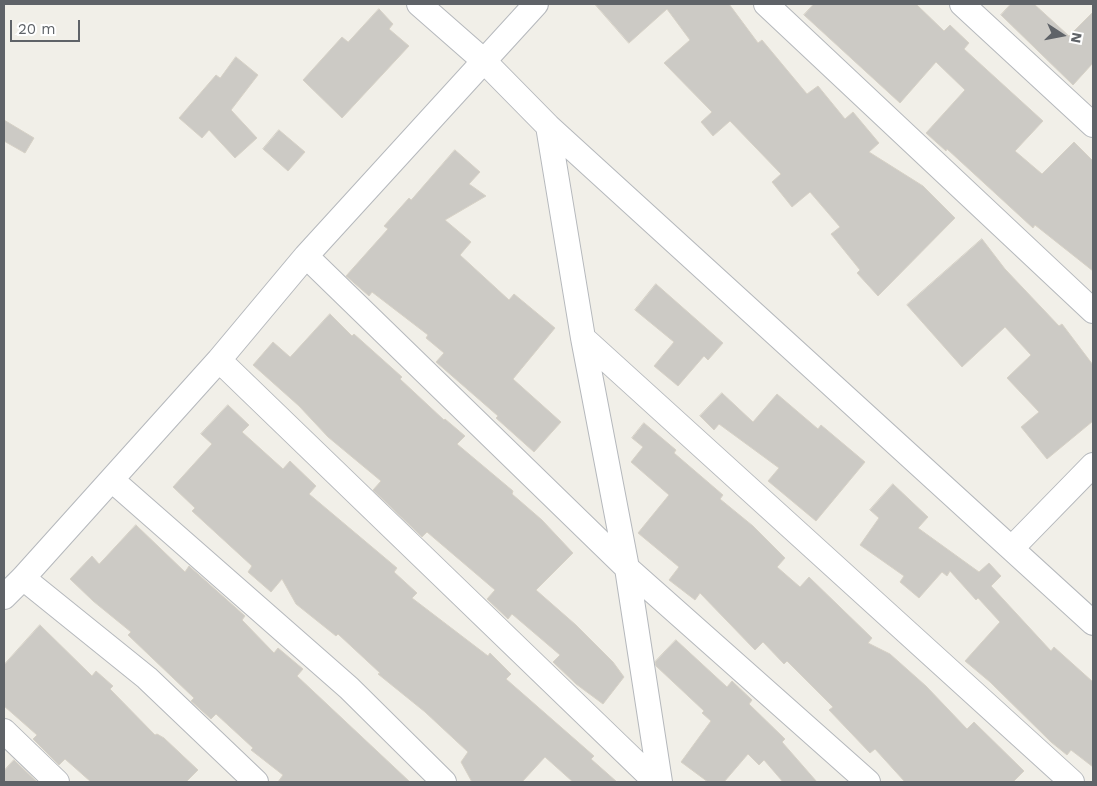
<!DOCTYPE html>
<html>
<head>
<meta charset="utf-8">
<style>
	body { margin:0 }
	#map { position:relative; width:1097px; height:786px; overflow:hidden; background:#f1efe8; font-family:"Work Sans",sans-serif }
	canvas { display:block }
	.frame { position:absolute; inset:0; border:5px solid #5f6368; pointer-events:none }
	.north { position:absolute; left:1037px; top:10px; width:50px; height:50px; -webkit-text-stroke:4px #fff; paint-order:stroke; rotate:101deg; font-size:14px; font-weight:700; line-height:20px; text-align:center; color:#5f6368 }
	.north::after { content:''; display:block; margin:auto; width:18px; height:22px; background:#5f6368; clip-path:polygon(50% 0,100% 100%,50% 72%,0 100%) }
	.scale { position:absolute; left:10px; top:20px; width:70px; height:22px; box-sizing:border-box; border:2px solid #5f6368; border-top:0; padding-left:6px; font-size:15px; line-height:18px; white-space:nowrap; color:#5f6368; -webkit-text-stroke:4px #fff; paint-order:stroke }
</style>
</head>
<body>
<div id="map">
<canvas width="1097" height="786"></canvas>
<div class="frame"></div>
<div class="north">N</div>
<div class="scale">20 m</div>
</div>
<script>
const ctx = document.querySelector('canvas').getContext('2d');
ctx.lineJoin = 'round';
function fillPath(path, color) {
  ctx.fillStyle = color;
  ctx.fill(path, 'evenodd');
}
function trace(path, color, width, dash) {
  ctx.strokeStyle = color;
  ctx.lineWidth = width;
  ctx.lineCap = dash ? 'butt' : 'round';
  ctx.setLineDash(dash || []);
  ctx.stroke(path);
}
const building = new Path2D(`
	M 595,4 L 729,4 L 758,43 L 762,40 L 807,94 L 818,86 L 845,119 L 853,112 L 879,143 L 869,152 L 923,186 L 955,218 L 878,296 L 857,273 L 860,270 L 831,234 L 840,227 L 810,192 L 792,207 L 772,182 L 781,174 L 730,121 L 713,136 L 701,122 L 712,112 L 664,63 L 690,40 L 667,9 L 629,43 Z
	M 814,4 L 916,4 L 944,31 L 950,25 L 969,43 L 964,49 L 1043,121 L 1015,151 L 1042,174 L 1074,142 L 1093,161 L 1093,271 L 1035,225 L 1033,228 L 947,149 L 946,151 L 926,133 L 965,90 L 936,62 L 900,103 L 804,15 Z
	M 1011,4 L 1034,4 L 1069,36 L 1093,12 L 1093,63 L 1073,85 L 1001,15 Z
	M 379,9 L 393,24 L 389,29 L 409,46 L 342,118 L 303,80 L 342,37 L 348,42 Z
	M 236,57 L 258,75 L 231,110 L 257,138 L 235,158 L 209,130 L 202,138 L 179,118 L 216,75 L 220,78 Z
	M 4,120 L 34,138 L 25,153 L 4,141 Z
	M 279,130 L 305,152 L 288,171 L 263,149 Z
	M 455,150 L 480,172 L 469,184 L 486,196 L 445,220 L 471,242 L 460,255 L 509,300 L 514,294 L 555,328 L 513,379 L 561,422 L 534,452 L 496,418 L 498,416 L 436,362 L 444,353 L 426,338 L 428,335 L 372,292 L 369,296 L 346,276 L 388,229 L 384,226 L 409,198 L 411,200 Z
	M 982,239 L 1005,269 L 1059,326 L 1062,324 L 1093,365 L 1093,421 L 1047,459 L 1021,427 L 1039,412 L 1007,378 L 1031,355 L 1005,327 L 962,367 L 907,305 Z
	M 656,284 L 723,343 L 708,360 L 704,356 L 678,386 L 654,366 L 674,342 L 635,310 Z
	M 330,314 L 352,336 L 354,334 L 402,377 L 400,379 L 444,420 L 445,419 L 465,436 L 457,444 L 513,491 L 512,494 L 542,520 L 573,553 L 536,590 L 576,625 L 613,662 L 624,677 L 603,704 L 576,684 L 553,662 L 560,655 L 512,614 L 508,619 L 487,599 L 495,590 L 427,532 L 422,537 L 373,490 L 381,481 L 328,437 L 299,406 L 253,365 L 273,342 L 290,357 Z
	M 722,393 L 753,422 L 777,394 L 818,429 L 821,425 L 865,462 L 816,521 L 768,481 L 779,468 L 719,424 L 714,430 L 700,416 Z
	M 228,405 L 249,425 L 242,432 L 283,469 L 290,461 L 316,486 L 309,494 L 397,568 L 394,572 L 417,593 L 412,598 L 488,656 L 490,653 L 511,674 L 506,679 L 594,756 L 591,759 L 617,782 L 573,782 L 545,757 L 522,782 L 472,782 L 461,762 L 468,752 L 425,712 L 378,674 L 380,673 L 338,634 L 336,636 L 296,604 L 282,579 L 271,592 L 248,572 L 252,566 L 192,511 L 195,508 L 173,487 L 212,444 L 201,434 Z
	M 644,423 L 676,450 L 674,453 L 723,495 L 720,499 L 753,526 L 785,558 L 777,567 L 800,587 L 809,577 L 872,638 L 868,643 L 890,654 L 926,686 L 967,729 L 974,722 L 1024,771 L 1013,782 L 905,782 L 875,749 L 870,753 L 829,710 L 833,707 L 787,661 L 784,664 L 763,642 L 755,650 L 700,593 L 695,600 L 669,580 L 679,567 L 638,533 L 669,495 L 631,462 L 643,447 L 632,438 Z
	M 893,484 L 928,517 L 918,528 L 979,572 L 989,563 L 1001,576 L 991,586 L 1051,651 L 1054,647 L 1093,682 L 1093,767 L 1071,750 L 1067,755 L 1051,742 L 990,682 L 965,661 L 1000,622 L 978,598 L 976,600 L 950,571 L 947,576 L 942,572 L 919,598 L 900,582 L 904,576 L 860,545 L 879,518 L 870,510 Z
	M 136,525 L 185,572 L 189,566 L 245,616 L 242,620 L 274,653 L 278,648 L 303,669 L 297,676 L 410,782 L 278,782 L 283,775 L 251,750 L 253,748 L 216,714 L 211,719 L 191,701 L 194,698 L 128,635 L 131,632 L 93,601 L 70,579 L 92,556 L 99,564 Z
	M 40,625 L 92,676 L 96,671 L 113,686 L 110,689 L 155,735 L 157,734 L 164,738 L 198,770 L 186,782 L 91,782 L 65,759 L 59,765 L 33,739 L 37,735 L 4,706 L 4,665 Z
	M 676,640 L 727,687 L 732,681 L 752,700 L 749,704 L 785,739 L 782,742 L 817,782 L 783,782 L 764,760 L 759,765 L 748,754 L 724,782 L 708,782 L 681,762 L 711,721 L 702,713 L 704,711 L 656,666 L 655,662 Z
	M 14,760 L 37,782 L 4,782 L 4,771 Z`);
const minor = new Path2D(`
	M 419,4 L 484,61 L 548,126 L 1093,623
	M 766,4 L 1093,311
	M 962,4 L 1093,125
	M 548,126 L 583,338 L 627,568 L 660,782
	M 306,256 L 627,568 L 868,782
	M 583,338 L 1072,782
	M 219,360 L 656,782
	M 112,480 L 349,688 L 444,782
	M 1012,548 L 1093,465
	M 23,578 L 147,678 L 256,782
	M 4,597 L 23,578 L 219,360 L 306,256 L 536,4
	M 4,731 L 57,782`);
fillPath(building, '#cccac5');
trace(building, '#d6d1c6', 1);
trace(minor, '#b5b8bc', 26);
trace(minor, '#fff', 24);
</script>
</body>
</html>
